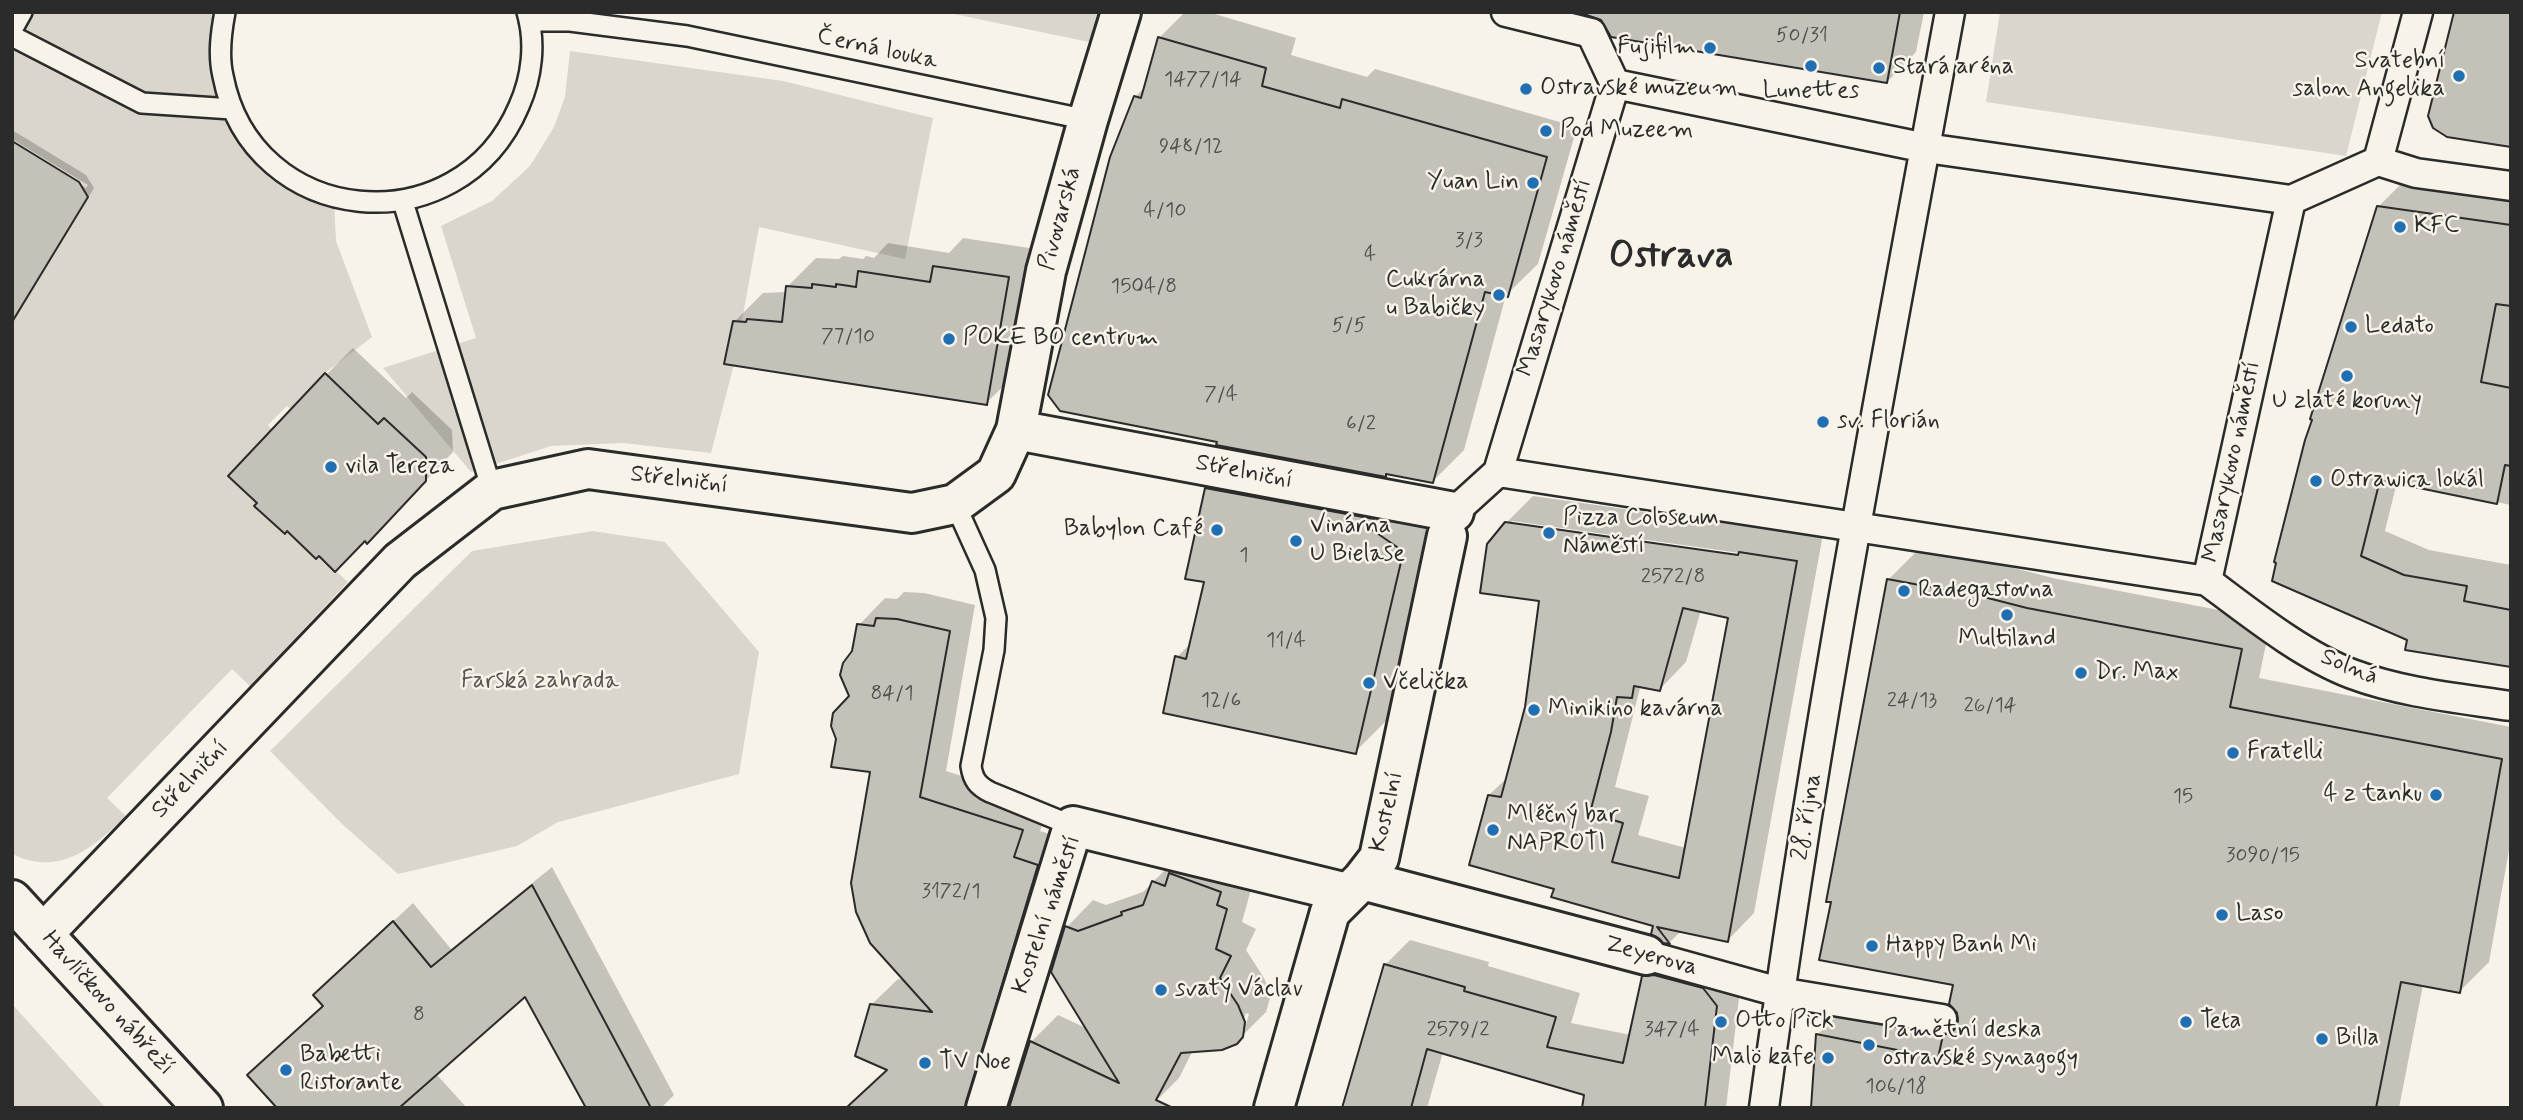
<!DOCTYPE html>
<html>
<head>
<meta charset="utf-8">
<style>
	body { margin:0 }
	#map { position:relative; width:2523px; height:1120px; overflow:hidden; background:#f7f3e8; font-family:Mynerve,sans-serif }
	canvas { display:block }
	.frame { position:absolute; inset:0; border:14px solid #2b2b2b; pointer-events:none }
</style>
</head>
<body>
<div id="map">
<canvas width="2523" height="1120"></canvas>
<div class="frame"></div>
</div>
<script>
const ctx = document.querySelector('canvas').getContext('2d');
ctx.lineJoin = 'round';
function fillPath(path, color) {
  ctx.fillStyle = color;
  ctx.fill(path, 'evenodd');
}
function trace(path, color, width, dash) {
  ctx.strokeStyle = color;
  ctx.lineWidth = width;
  ctx.lineCap = dash ? 'butt' : 'round';
  ctx.setLineDash(dash || []);
  ctx.stroke(path);
}
function label(font, color, halo, rows, align = 'center') {
  ctx.font = font + ' Mynerve,sans-serif';
  ctx.lineWidth = 5;
  ctx.setLineDash([]);
  ctx.textBaseline = 'middle';
  ctx.strokeStyle = halo;
  ctx.fillStyle = color;
  for (const [text, x, y, turn = 0] of rows) {
    ctx.save();
    ctx.translate(x, y);
    ctx.rotate((+turn || 0) * Math.PI / 180);
    ctx.textAlign = isNaN(turn) ? turn : align;
    if (halo) ctx.strokeText(text, 0, 0);
    ctx.fillText(text, 0, 0);
    ctx.restore();
  }
}
const green = new Path2D(`
	M 12,12 L 225,12 L 220,40 L 249,139 L 334,198 L 336,241 L 372,337 L 325,373 L 291,409 L 287,406 L 268,425 L 272,430 L 228,476 L 257,503 L 255,506 L 284,534 L 287,531 L 316,559 L 319,556 L 348,582 L 250,686 L 232,669 L 107,798 L 126,816 C 93,848 60,877 12,854 Z
	M 944,12 L 1100,12 L 1094,43 Z
	M 2000,12 L 2382,12 L 2346,156 L 1986,102 Z
	M 570,51 L 783,81 L 933,118 L 905,259 L 759,227 L 734,364 L 711,453 L 623,443 L 551,446 L 471,472 L 383,368 L 476,338 L 441,226 L 492,201 L 530,166 L 554,127 L 565,97 Z
	M 593,531 L 665,542 L 759,652 L 739,774 L 558,822 L 517,846 L 398,874 L 340,822 L 270,751 L 472,551 Z
	M 12,1004 L 106,1108 L 12,1108 Z`);
const shadow = new Path2D(`
	M 1185,12 L 1208,12 L 1296,38 L 1291,55 L 1367,77 L 1375,69 L 1577,127 L 1538,264 L 1506,295 L 1464,450 L 1433,481 L 1388,473 L 1385,475 L 1135,97 L 1146,86 L 1159,38 Z
	M 1623,12 L 1924,12 L 1916,52 L 1887,82 Z
	M 12,130 L 86,175 L 94,188 L 12,324 L 12,143 L 86,188 L 88,185 L 12,139 Z
	M 2404,181 L 2511,197 L 2511,505 L 2397,482 L 2385,531 L 2429,550 L 2511,565 L 2511,666 L 2409,639 L 2274,580 L 2378,207 Z
	M 963,238 L 1036,249 L 1015,375 L 986,403 L 734,322 L 763,293 L 787,292 L 788,286 L 816,258 L 839,259 L 843,256 L 863,259 L 866,256 L 874,258 L 888,243 L 949,253 Z
	M 353,348 L 406,398 L 412,392 L 452,430 L 453,452 L 394,514 L 326,375 Z
	M 1239,456 L 1433,528 L 1388,719 L 1355,752 L 1177,657 L 1192,642 L 1207,580 L 1206,488 Z
	M 1533,496 L 1765,529 L 1767,527 L 1823,534 L 1754,913 L 1728,940 L 1682,930 L 1670,942 L 1653,933 L 1655,925 L 1556,888 L 1489,795 L 1508,777 L 1526,707 L 1541,599 L 1506,523 ZM 1512,521 L 1747,554 L 1747,558 L 1512,524 ZM 1701,610 L 1730,617 L 1686,848 L 1638,835 L 1649,796 L 1615,787 L 1640,688 L 1642,686 L 1660,689 L 1686,662 Z
	M 1918,550 L 2010,567 L 2057,579 L 2271,620 L 2259,678 L 2511,727 L 2511,839 L 2489,962 L 2459,992 L 2423,985 L 2399,1108 L 1813,1108 L 1817,1035 L 1847,1006 L 1954,1027 L 1960,1020 L 1888,580 Z
	M 904,592 L 924,593 L 975,605 L 946,771 L 1049,804 L 1040,831 L 1063,838 L 1000,1108 L 846,1108 L 889,1069 L 871,1005 L 898,979 L 905,980 L 872,771 L 851,697 L 859,625 L 885,598 L 897,599 Z
	M 1180,855 L 1253,882 L 1242,922 L 1256,929 L 1246,950 L 1264,978 L 1271,995 L 1266,1012 L 1239,1039 L 1193,1050 L 1179,1078 L 1152,1105 L 1031,1042 L 1058,1015 L 1088,1029 L 1067,927 L 1093,900 L 1106,905 L 1143,892 ZM 1246,1013 L 1249,1014 L 1246,1024 L 1242,1024 Z
	M 552,867 L 674,1095 L 661,1108 L 588,1108 L 525,994 L 437,1075 L 467,1108 L 280,1108 L 325,1005 L 335,975 L 413,903 L 451,949 Z
	M 1410,940 L 1489,962 L 1488,966 L 1580,993 L 1571,1023 L 1631,1035 L 1643,977 L 1669,952 L 1741,981 L 1726,1108 L 1584,1108 L 1586,1094 L 1443,1052 L 1427,1108 L 1344,1108 L 1385,965 Z`);
const building = new Path2D(`
	M 1578,12 L 1900,12 L 1887,83 L 1611,37 L 1601,20 Z
	M 2454,12 L 2511,12 L 2511,147 L 2447,137 L 2433,128 L 2428,116 Z
	M 1158,37 L 1266,68 L 1262,86 L 1340,108 L 1342,99 L 1547,157 L 1508,297 L 1485,292 L 1433,483 L 1386,474 L 1386,477 L 1216,445 L 1217,442 L 1060,411 L 1048,395 L 1110,157 L 1134,96 L 1141,98 Z
	M 12,141 L 79,182 L 88,197 L 12,322 Z
	M 2377,206 L 2511,225 L 2511,306 L 2496,304 L 2481,382 L 2511,388 L 2511,466 L 2505,465 L 2497,504 L 2380,480 L 2361,556 L 2404,575 L 2467,586 L 2464,601 L 2511,610 L 2511,667 L 2405,650 L 2407,640 L 2272,581 L 2276,563 L 2274,562 L 2305,440 L 2312,420 L 2310,419 Z
	M 933,266 L 1009,277 L 987,405 L 724,364 L 733,321 L 746,322 L 747,319 L 782,322 L 786,286 L 812,288 L 812,284 L 836,287 L 836,284 L 856,287 L 858,271 L 930,282 Z
	M 325,373 L 378,424 L 384,418 L 426,457 L 426,481 L 367,544 L 365,541 L 335,572 L 319,556 L 316,559 L 287,531 L 285,534 L 254,506 L 257,503 L 228,476 Z
	M 1205,488 L 1374,519 L 1371,529 L 1397,547 L 1401,562 L 1356,754 L 1163,713 L 1175,656 L 1186,659 L 1204,582 L 1185,579 Z
	M 1505,522 L 1738,555 L 1739,552 L 1797,561 L 1728,942 L 1657,927 L 1670,944 L 1663,943 L 1651,934 L 1653,926 L 1551,897 L 1554,889 L 1469,865 L 1488,795 L 1501,797 L 1525,707 L 1539,601 L 1480,593 L 1487,544 ZM 1683,608 L 1728,618 L 1679,878 L 1612,862 L 1623,823 L 1590,813 L 1611,732 L 1617,697 L 1632,698 L 1634,686 L 1660,691 Z
	M 1887,579 L 1980,596 L 2027,608 L 2242,649 L 2230,707 L 2502,759 L 2460,993 L 2401,982 L 2376,1108 L 1811,1108 L 1816,1034 L 1938,1058 L 1943,1035 L 1954,1030 L 1958,1021 L 1957,1013 L 1949,1004 L 1953,985 L 1819,960 L 1831,902 L 1826,902 Z
	M 876,618 L 897,619 L 950,631 L 920,797 L 1023,830 L 1014,857 L 1038,865 L 965,1108 L 846,1108 L 887,1070 L 855,1056 L 870,1004 L 932,1012 L 870,943 L 856,912 L 851,883 L 870,772 L 831,767 L 836,739 L 831,726 L 833,713 L 849,696 L 840,675 L 843,663 L 852,651 L 857,624 L 874,626 Z
	M 1169,873 L 1221,892 L 1217,905 L 1227,909 L 1216,949 L 1231,956 L 1220,978 L 1238,1005 L 1245,1022 L 1243,1037 L 1237,1044 L 1222,1050 L 1181,1053 L 1156,1100 L 1173,1108 L 1009,1108 L 1030,1041 L 1119,1083 L 1051,972 L 1065,926 L 1078,931 L 1122,915 L 1121,912 L 1143,905 L 1152,881 L 1165,886 Z
	M 532,885 L 651,1108 L 586,1108 L 525,997 L 399,1108 L 277,1108 L 247,1075 L 323,1006 L 313,995 L 393,921 L 431,967 Z
	M 1384,964 L 1465,987 L 1464,991 L 1556,1017 L 1547,1047 L 1623,1063 L 1642,976 L 1654,975 L 1703,988 L 1717,1006 L 1705,1108 L 1582,1108 L 1584,1095 L 1427,1049 L 1411,1108 L 1342,1108 Z`);
const service = new Path2D(`
	M 225,12 C 221,33 218,55 223,76 C 252,228 459,248 519,106 C 532,77 536,43 527,12
	M 529,21 L 570,21 L 687,36 L 1088,120
	M 12,30 L 22,12
	M 12,36 L 142,103 L 232,109
	M 403,202 L 492,490
	M 955,504 L 985,570 L 996,618 L 994,650 L 971,766 C 973,780 978,786 990,792 L 1073,826`);
const pedestrian = new Path2D(`
	M 1506,12 L 1591,33
	M 1615,84 L 1926,148 L 2291,200 L 2378,161 L 2416,173 L 2511,186
	M 2378,161 L 2418,12
	M 1498,472 L 1615,84 L 1591,33
	M 1449,530 L 1454,512 L 1498,472 L 2207,581 C 2250,613 2302,655 2352,674 C 2403,693 2458,698 2511,706
	M 2207,581 L 2291,200
	M 1646,955 L 1779,992 L 1942,1019
	M 1764,1108 C 1813,740 1883,377 1950,12`);
const minor = new Path2D(`
	M 1016,430 L 1454,512
	M 1362,880 L 1646,955
	M 12,900 L 203,1108
	M 43,934 L 400,561 L 492,490 L 588,469 L 912,513 L 955,504 L 996,474 L 1016,430 L 1046,271 L 1088,120 L 1121,12
	M 986,1108 L 1073,826 L 1347,893
	M 1274,1108 L 1330,912 L 1362,880 L 1379,858 L 1447,536`);
const markers = [
	[1710,48,7,"#1f6fb2"],
	[1811,66,7,"#1f6fb2"],
	[1879,68,7,"#1f6fb2"],
	[2459,76,7,"#1f6fb2"],
	[1526,89,7,"#1f6fb2"],
	[1546,131,7,"#1f6fb2"],
	[1533,183,7,"#1f6fb2"],
	[2400,227,7,"#1f6fb2"],
	[1499,295,7,"#1f6fb2"],
	[2351,327,7,"#1f6fb2"],
	[949,339,7,"#1f6fb2"],
	[2347,376,7,"#1f6fb2"],
	[1823,422,7,"#1f6fb2"],
	[331,467,7,"#1f6fb2"],
	[2316,481,7,"#1f6fb2"],
	[1217,530,7,"#1f6fb2"],
	[1549,533,7,"#1f6fb2"],
	[1296,541,7,"#1f6fb2"],
	[1904,591,7,"#1f6fb2"],
	[2007,615,7,"#1f6fb2"],
	[2081,673,7,"#1f6fb2"],
	[1369,683,7,"#1f6fb2"],
	[1534,710,7,"#1f6fb2"],
	[2233,753,7,"#1f6fb2"],
	[2436,795,7,"#1f6fb2"],
	[1493,830,7,"#1f6fb2"],
	[2222,915,7,"#1f6fb2"],
	[1872,946,7,"#1f6fb2"],
	[1161,990,7,"#1f6fb2"],
	[1721,1022,7,"#1f6fb2"],
	[2186,1022,7,"#1f6fb2"],
	[2322,1039,7,"#1f6fb2"],
	[1869,1045,7,"#1f6fb2"],
	[1828,1058,7,"#1f6fb2"],
	[925,1063,7,"#1f6fb2"],
	[286,1070,7,"#1f6fb2"]
];
const numberNames = [
	["50/31",1802,37],
	["1477/14",1203,81],
	["948/12",1191,148],
	["4/10",1165,212],
	["3/3",1469,242],
	["4",1370,256],
	["1504/8",1144,288],
	["5/5",1349,327],
	["77/10",848,338],
	["7/4",1221,396],
	["6/2",1361,425],
	["1",1244,557],
	["2572/8",1673,578],
	["11/4",1286,642],
	["84/1",892,695],
	["12/6",1221,702],
	["24/13",1912,702],
	["26/14",1990,707],
	["15",2183,798],
	["3090/15",2263,857],
	["3172/1",951,893],
	["8",419,1016],
	["2579/2",1458,1031],
	["347/4",1672,1031],
	["106/18",1896,1088]
];
const poiNames = [
	["Fujifilm",1696,48,"right"],
	["Svatební",2445,62,"right"],
	["salon Angelika",2445,90,"right"],
	["Stará aréna",1893,68],
	["Ostravské muzeum",1540,89],
	["Lunettes",1811,92,"center"],
	["Pod Muzeem",1560,131],
	["Yuan Lin",1519,183,"right"],
	["KFC",2414,227],
	["Cukrárna",1485,281,"right"],
	["u Babičky",1485,309,"right"],
	["Ledato",2365,327],
	["POKE BO centrum",963,339],
	["U zlaté koruny",2347,402,"center"],
	["sv. Florián",1837,422],
	["vila Tereza",345,467],
	["Ostrawica lokál",2330,481],
	["Pizza Coloseum",1563,519],
	["Náměstí",1563,547],
	["Vinárna",1310,527],
	["U Bielase",1310,555],
	["Babylon Café",1203,530,"right"],
	["Radegastovna",1918,591],
	["Multiland",2007,640,"center"],
	["Dr. Max",2095,673],
	["Včelička",1383,683],
	["Minikino kavárna",1548,710],
	["Fratelli",2247,753],
	["4 z tanku",2422,795,"right"],
	["Mléčný bar",1507,816],
	["NAPROTI",1507,844],
	["Laso",2236,915],
	["Happy Banh Mi",1886,946],
	["svatý Václav",1175,990],
	["Otto Pick",1735,1022],
	["Teta",2200,1022],
	["Pamětní deska",1883,1031],
	["ostravské synagogy",1883,1059],
	["Billa",2336,1039],
	["Babetti",300,1056],
	["Ristorante",300,1084],
	["Malö kafe",1814,1058,"right"],
	["TV Noe",939,1063]
];
const streetNames = [
	["Černá louka",877,50,12],
	["Pivovarská",1061,219,-75],
	["Masarykovo náměstí",1556,278,-73],
	["Masarykovo náměstí",2233,462,-78],
	["Střelniční",1244,473,11],
	["Střelniční",679,481,7],
	["Solná",2349,668,22],
	["Střelniční",191,780,-46],
	["Kostelní",1388,812,-77],
	["28. října",1808,817,-81],
	["Kostelní náměstí",1048,915,-71],
	["Zeyerova",1651,957,15],
	["Havlíčkovo nábřeží",107,1004,48]
];
const parkNames = [
	["Farská zahrada",540,682]
];
const townNames = [
	["Ostrava",1671,258]
];
fillPath(green, '#dad6cc');
fillPath(shadow, '#0003');
fillPath(building, '#c4c1b9');
trace(building, '#2b2b2b', 2);
trace(service, '#2b2b2b', 24);
trace(pedestrian, '#2b2b2b', 33);
trace(minor, '#2b2b2b', 44);
trace(service, '#f7f3e8', 19);
trace(pedestrian, '#f7f3e8', 28);
trace(minor, '#f7f3e8', 38);
for (const [x, y, r, color] of markers) {
  const dot = new Path2D();
  dot.arc(x, y, r, 0, 2 * Math.PI);
  ctx.fillStyle = color;
  ctx.fill(dot);
  trace(dot, '#f7f3e8', 2.5);
}
label('21px', '#51504e', null, numberNames);
label('24px', '#2b2b2b', '#f7f3e8', poiNames, 'left');
label('24px', '#2b2b2b', '#f7f3e8', streetNames);
label('24px', '#575653', '#f7f3e8', parkNames);
label('bold 38px', '#2b2b2b', '#f7f3e8', townNames);
</script>
</body>
</html>
